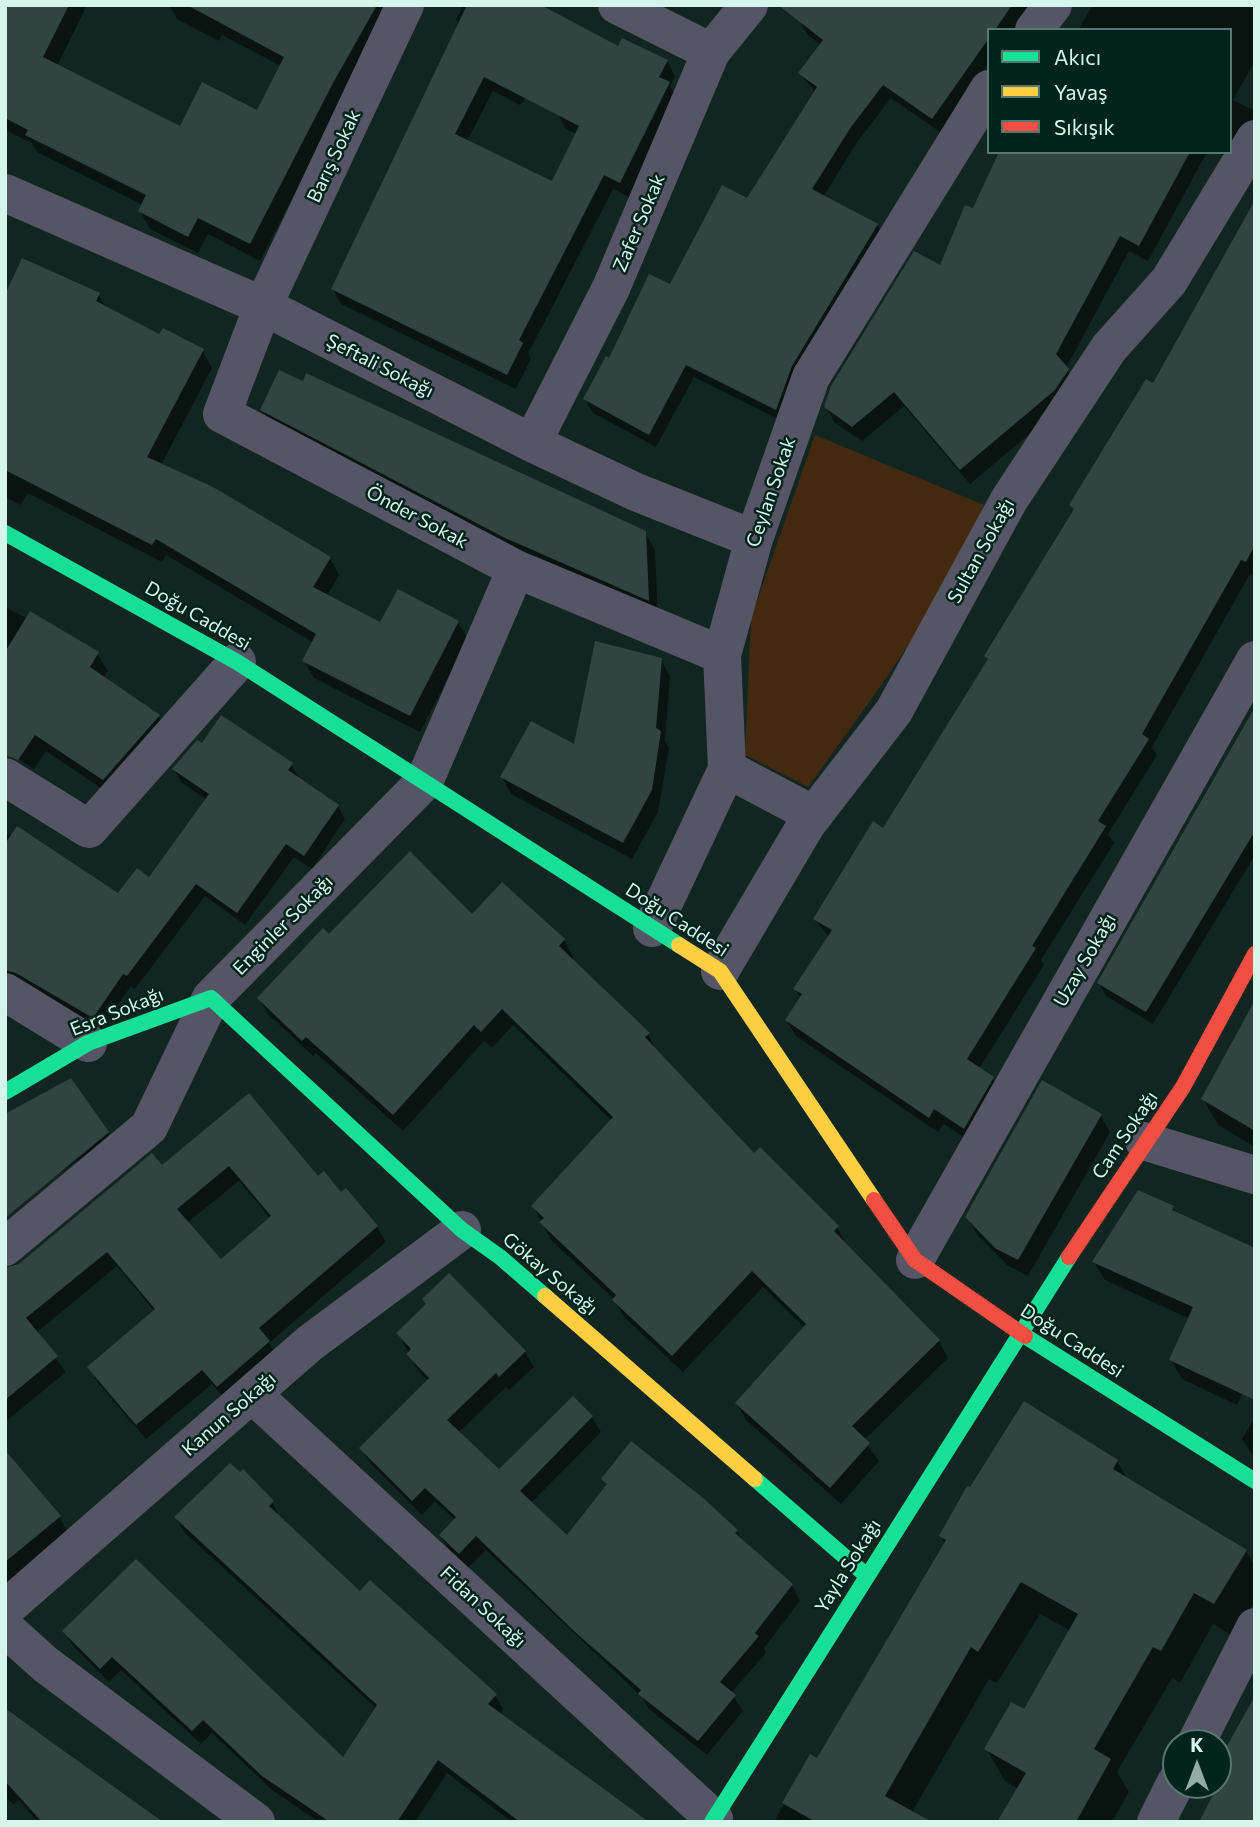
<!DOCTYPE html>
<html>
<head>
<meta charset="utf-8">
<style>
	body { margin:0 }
	#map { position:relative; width:1260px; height:1827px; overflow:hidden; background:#112621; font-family:Commissioner,sans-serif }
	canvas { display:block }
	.frame { position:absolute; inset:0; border:7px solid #d6f6ec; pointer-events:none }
	.legend { position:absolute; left:987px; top:28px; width:245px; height:126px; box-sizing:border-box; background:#00241c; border:2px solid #56786f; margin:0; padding:9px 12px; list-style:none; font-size:21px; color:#d6f6ec }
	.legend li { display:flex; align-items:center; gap:14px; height:35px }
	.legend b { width:35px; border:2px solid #56786f }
	.north { position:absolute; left:1162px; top:1729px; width:70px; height:70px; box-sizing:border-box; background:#00241c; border:2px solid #56786f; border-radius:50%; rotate:0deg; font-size:19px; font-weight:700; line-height:28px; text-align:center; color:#d6f6ec }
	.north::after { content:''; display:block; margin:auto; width:24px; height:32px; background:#91ada5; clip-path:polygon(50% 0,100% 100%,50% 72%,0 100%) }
</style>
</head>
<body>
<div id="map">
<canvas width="1260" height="1827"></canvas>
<div class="frame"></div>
<ul class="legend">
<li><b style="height:9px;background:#16e098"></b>Akıcı</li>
<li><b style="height:9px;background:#ffcf43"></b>Yavaş</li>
<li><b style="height:9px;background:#f24e42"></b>Sıkışık</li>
</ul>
<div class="north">K</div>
</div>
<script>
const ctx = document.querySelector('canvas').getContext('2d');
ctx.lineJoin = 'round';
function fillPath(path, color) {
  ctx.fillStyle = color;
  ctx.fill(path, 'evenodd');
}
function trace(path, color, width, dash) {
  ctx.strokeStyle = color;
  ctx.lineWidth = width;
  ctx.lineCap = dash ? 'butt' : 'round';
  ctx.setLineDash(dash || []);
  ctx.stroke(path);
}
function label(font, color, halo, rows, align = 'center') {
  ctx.font = font + ' Commissioner,sans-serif';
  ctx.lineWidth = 5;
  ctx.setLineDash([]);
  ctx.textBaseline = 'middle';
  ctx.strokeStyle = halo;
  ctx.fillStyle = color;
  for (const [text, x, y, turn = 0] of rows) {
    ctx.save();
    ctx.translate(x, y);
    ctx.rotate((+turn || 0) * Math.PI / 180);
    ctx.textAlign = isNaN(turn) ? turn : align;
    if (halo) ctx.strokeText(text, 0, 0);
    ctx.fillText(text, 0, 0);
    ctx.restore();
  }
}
const green = new Path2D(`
	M 815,435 L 984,505 C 941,608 873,697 808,787 L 745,755 L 751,618 Z`);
const shadow = new Path2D(`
	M 5,5 L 87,5 L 57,66 L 181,128 L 258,113 L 281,66 L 222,35 L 219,41 L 177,19 L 169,5 L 396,5 L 342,101 L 260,261 L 208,234 L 198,253 L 150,229 L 140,211 L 143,205 L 37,152 L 32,143 L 5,130 Z
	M 464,5 L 538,5 L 573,34 L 520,105 L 493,91 L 467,141 L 552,183 L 576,134 L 566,129 L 558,114 L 622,40 L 667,61 L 675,76 L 670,86 L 677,98 L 629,197 L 613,189 L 528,354 L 531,359 L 516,389 L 341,304 L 333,289 L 459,24 L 456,19 Z
	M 954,5 L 1028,5 L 1023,14 L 1026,30 L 989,30 L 989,62 L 940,132 L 891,98 L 858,141 L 823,197 L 877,225 L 885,239 L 784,422 L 694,377 L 656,447 L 593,413 L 585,399 L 610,361 L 748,201 L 815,92 L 800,73 L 821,45 L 808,35 L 800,21 Z
	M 1093,5 L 1255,5 L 1255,61 L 1233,100 L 1255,111 L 1255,135 L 1234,162 L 1216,152 L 1230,152 L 1230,30 L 1078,30 Z
	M 999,152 L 1207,152 L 1148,261 L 1129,251 L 1066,368 L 1077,386 L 1063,406 L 970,484 L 904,406 L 862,441 L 835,423 L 826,407 L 941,267 L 974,210 Z
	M 1255,204 L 1255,577 L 1250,574 L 1152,747 L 1157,755 L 1108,834 L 1114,843 L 1041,960 L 1044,965 L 979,1069 L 992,1078 L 1001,1093 L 973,1143 L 944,1124 L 938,1132 L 796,1036 L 787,1021 L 801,999 L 795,989 L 829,937 L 815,919 L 883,830 L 988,661 L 986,656 L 1075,512 L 1071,505 L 1153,386 Z
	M 98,294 L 107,309 L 160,336 L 202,350 L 212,368 L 161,465 L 330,558 L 339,575 L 327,596 L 381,625 L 458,622 L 468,639 L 420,732 L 314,678 L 304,661 L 314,643 L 166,555 L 162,562 L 28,493 L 21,505 L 5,497 L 5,299 Z
	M 262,409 L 645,533 L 655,550 L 658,617 L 515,553 L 272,427 Z
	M 5,607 L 97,654 L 108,671 L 103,678 L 159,717 L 169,734 L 114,797 L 46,751 L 34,769 L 5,750 Z
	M 661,660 L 670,676 L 665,741 L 669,748 L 658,812 L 632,859 L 511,794 L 502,777 L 575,747 Z
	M 1255,710 L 1255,855 L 1153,1024 L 1106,996 L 1099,983 Z
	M 291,765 L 299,778 L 338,806 L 345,819 L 312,869 L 294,857 L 245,925 L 205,896 L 135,989 L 131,986 L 99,1031 L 5,978 L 5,832 L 118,896 L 150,880 L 207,800 L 181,782 L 174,769 Z
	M 472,917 L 564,940 L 573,957 L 571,960 L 648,1034 L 657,1052 L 754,1156 L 837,1227 L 846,1245 L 939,1341 L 948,1358 L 864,1440 L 879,1461 L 841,1504 L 747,1421 L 737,1404 L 805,1328 L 763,1287 L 683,1372 L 624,1317 L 614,1299 L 551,1240 L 533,1206 L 612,1121 L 513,1025 L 492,1048 L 484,1041 L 403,1131 L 316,1053 L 313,1056 L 269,1015 L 259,998 L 329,936 Z
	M 1255,1004 L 1255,1147 L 1218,1125 L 1203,1099 Z
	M 249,1096 L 317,1179 L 341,1194 L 377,1227 L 386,1242 L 269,1343 L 278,1357 L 227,1402 L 212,1384 L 146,1439 L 98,1383 L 89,1367 L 155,1312 L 117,1266 L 36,1333 L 66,1372 L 5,1422 L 5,1270 L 20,1265 L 162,1167 ZM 239,1181 L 271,1219 L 221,1262 L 187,1223 Z
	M 1100,1115 L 1110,1132 L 1028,1276 L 1007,1265 L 977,1234 L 967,1217 Z
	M 108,1133 L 115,1146 L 84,1171 L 77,1161 L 5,1212 Z
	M 1173,1208 L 1255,1367 L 1237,1405 L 1182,1379 L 1171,1360 L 1190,1319 L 1105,1280 L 1094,1262 Z
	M 398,1333 L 525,1352 L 534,1367 L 509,1390 L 506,1387 L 458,1433 L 499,1472 L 592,1417 L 601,1432 L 531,1503 L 567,1537 L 608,1486 L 603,1479 L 737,1531 L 745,1545 L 792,1586 L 800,1601 L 764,1648 L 766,1653 L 731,1693 L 743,1711 L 707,1755 L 649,1709 L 642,1697 L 486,1550 L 468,1568 L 449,1550 L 441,1536 L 455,1520 L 435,1501 L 422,1515 L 370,1463 L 361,1448 L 428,1381 L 417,1369 Z
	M 1255,1417 L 1255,1459 L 1242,1439 Z
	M 5,1453 L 59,1517 L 68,1532 L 5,1585 Z
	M 1117,1461 L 1128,1480 L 1246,1551 L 1255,1566 L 1255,1600 L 1233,1636 L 1213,1624 L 1180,1683 L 1172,1678 L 1117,1772 L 1129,1792 L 1112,1822 L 999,1822 L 1018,1789 L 1005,1781 L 986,1748 L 1024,1712 L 1071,1631 L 1040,1614 L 997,1683 L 989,1679 L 912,1812 L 918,1822 L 774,1822 L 810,1756 L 818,1760 L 945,1544 L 941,1536 Z
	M 273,1502 L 279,1518 L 360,1594 L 495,1695 L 503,1709 L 499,1715 L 646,1822 L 512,1822 L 447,1773 L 415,1822 L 319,1822 L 272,1790 L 212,1733 L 201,1744 L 121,1670 L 109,1682 L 73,1646 L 64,1631 L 343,1760 L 377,1709 L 184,1532 L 176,1518 Z
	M 5,1711 L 149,1822 L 38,1822 L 19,1800 L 13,1804 L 5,1797 Z`);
const building = new Path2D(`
	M 5,5 L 69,5 L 43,57 L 180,126 L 202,82 L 257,110 L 284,57 L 187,5 L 377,5 L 333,83 L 250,244 L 198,218 L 188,237 L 138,211 L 146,195 L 25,135 L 28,130 L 5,118 Z
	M 467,5 L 541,5 L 618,46 L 622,38 L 668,60 L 659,77 L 670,82 L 620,183 L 604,175 L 519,340 L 523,343 L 507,375 L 331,289 ZM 484,77 L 579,126 L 552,181 L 455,134 Z
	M 778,5 L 1012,5 L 995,30 L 989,30 L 989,38 L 932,119 L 883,85 L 851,127 L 812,189 L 878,224 L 792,366 L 776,410 L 686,365 L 649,435 L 583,399 L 606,356 L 609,358 L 649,274 L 670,284 L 722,185 L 747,198 L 817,87 L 798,73 L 823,40 Z
	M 999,152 L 1190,152 L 1139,246 L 1120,236 L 1056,354 L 1069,369 L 1055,390 L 960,470 L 894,392 L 852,427 L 824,407 L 831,386 L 914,251 L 940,265 L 965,205 L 973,208 Z
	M 1255,200 L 1255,545 L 1246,562 L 1241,560 L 1142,734 L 1149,739 L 1098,821 L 1106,826 L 1032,946 L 1036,948 L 967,1059 L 994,1077 L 964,1129 L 934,1109 L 929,1118 L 785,1020 L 802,994 L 793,989 L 832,930 L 813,919 L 873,821 L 883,828 L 988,659 L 984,656 L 1074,509 L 1069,505 L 1146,379 L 1153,383 Z
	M 22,258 L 100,293 L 96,301 L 159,334 L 163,328 L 204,349 L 147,457 L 213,487 L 331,557 L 313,587 L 380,622 L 398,589 L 459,621 L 410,716 L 302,661 L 316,634 L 156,539 L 152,545 L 5,470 L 5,295 Z
	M 279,370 L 303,381 L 306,373 L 646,531 L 649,601 L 503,537 L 260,410 Z
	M 30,611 L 99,652 L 90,667 L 160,715 L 103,780 L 35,735 L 18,760 L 5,755 L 5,652 Z
	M 595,641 L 662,658 L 656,728 L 661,731 L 652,790 L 623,843 L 500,777 L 531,721 L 574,744 Z
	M 1255,707 L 1255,831 L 1146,1012 L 1097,983 Z
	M 221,715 L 293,763 L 288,770 L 339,805 L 304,856 L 286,844 L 237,913 L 196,884 L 127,976 L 123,974 L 93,1018 L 16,973 L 5,970 L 5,844 L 17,826 L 118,893 L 137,868 L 149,877 L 209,794 L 172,769 L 197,740 L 202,743 Z
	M 410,851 L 472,914 L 502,882 L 565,939 L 559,946 L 650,1033 L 645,1037 L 754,1153 L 760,1147 L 839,1226 L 834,1231 L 940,1340 L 852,1426 L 870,1443 L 830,1488 L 735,1403 L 806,1324 L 752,1271 L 672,1356 L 612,1300 L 616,1295 L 539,1222 L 544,1218 L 531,1206 L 613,1117 L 502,1009 L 481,1032 L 474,1025 L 393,1115 L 306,1037 L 302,1041 L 257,998 L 323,928 L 329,934 Z
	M 1255,1000 L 1255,1131 L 1201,1099 Z
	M 71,1078 L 109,1132 L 5,1218 L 5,1114 Z
	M 1042,1080 L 1102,1114 L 1018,1260 L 995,1248 L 965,1217 Z
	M 249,1093 L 318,1176 L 324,1171 L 341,1192 L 346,1188 L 378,1226 L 259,1328 L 270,1341 L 217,1387 L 202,1370 L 136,1425 L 87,1367 L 155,1309 L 107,1252 L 26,1318 L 58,1356 L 5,1400 L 5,1268 L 19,1264 L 152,1153 L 162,1165 ZM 229,1166 L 271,1216 L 221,1259 L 177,1209 Z
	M 1138,1190 L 1174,1206 L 1172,1210 L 1255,1248 L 1255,1400 L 1169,1360 L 1193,1307 L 1092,1262 Z
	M 449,1273 L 526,1351 L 499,1377 L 496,1373 L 447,1420 L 499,1469 L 573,1396 L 593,1416 L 520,1491 L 567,1535 L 607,1484 L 601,1479 L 631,1441 L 703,1498 L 738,1530 L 735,1533 L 793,1584 L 755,1633 L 759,1636 L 720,1682 L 736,1695 L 698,1741 L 638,1694 L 641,1690 L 575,1632 L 476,1536 L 459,1554 L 439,1535 L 456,1517 L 425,1488 L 412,1501 L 359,1448 L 429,1378 L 406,1354 L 411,1349 L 396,1333 L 426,1304 L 422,1299 Z
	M 1024,1401 L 1118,1460 L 1113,1469 L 1247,1550 L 1214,1604 L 1194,1593 L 1161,1651 L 1153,1647 L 1094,1749 L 1111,1759 L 1076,1822 L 997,1822 L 1026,1773 L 984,1749 L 1011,1702 L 1024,1709 L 1078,1614 L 1021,1582 L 978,1652 L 971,1647 L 885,1796 L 932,1822 L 816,1822 L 782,1803 L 810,1754 L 817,1758 L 946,1540 L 939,1536 L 967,1486 L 970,1487 Z
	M 5,1450 L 61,1516 L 5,1562 Z
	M 230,1463 L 240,1472 L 243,1469 L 274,1501 L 269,1506 L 360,1591 L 370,1580 L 497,1694 L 488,1704 L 649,1822 L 520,1822 L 438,1760 L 397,1822 L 330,1822 L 262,1776 L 203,1720 L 192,1731 L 112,1657 L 100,1669 L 62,1631 L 136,1559 L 343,1757 L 377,1705 L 174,1517 Z
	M 1255,1696 L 1255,1822 L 1199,1822 L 1218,1785 L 1218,1762 Z
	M 5,1708 L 50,1741 L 163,1822 L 42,1822 L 5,1781 Z`);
const street = new Path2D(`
	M 405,5 L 263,306 L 222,414 L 516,569 L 722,655
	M 617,5 L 711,52
	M 1034,30 L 1053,5
	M 5,193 L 263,306 L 532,443 L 636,492 L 754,539
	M 532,443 L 611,288 L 711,52 L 749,5
	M 727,769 L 814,815
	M 5,777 L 89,829 L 237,662
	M 652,928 L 727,769 L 722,655 L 754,539 L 811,377 L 989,89
	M 720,971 L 806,825 L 894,711 L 1009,500 L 1109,348 L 1169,281 L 1255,139
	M 5,992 L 88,1043
	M 1144,1141 L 1255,1175
	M 5,1247 L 149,1127 L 211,998 L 424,782 L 516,569
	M 915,1260 L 1255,660
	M 253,1395 L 714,1819
	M 5,1609 L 310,1343 L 462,1230
	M 5,1628 L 45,1664 L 256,1822
	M 1196,1743 L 1255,1627
	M 1156,1822 L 1176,1782`);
const fast = new Path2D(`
	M 5,533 L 237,662 L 679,945
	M 5,1092 L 88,1043 L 211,998 L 462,1230 L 500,1257 L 545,1296
	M 1025,1336 L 1255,1481
	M 755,1479 L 867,1576
	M 712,1822 L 1069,1257`);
const slow = new Path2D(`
	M 679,945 L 720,971 L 874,1200
	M 545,1296 L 755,1479`);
const jam = new Path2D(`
	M 874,1200 L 915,1260 L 1025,1336
	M 1069,1257 L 1183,1087 L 1255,954`);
const streetNames = [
	["Barış Sokak",334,156,-65],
	["Zafer Sokak",639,223,-67],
	["Şeftali Sokağı",380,366,27],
	["Ceylan Sokak",771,492,-71],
	["Önder Sokak",417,517,28],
	["Sultan Sokağı",981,551,-61],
	["Doğu Caddesi",198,616,30],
	["Doğu Caddesi",677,920,33],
	["Enginler Sokağı",283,925,-45],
	["Uzay Sokağı",1085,960,-60],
	["Esra Sokağı",117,1012,-22],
	["Cam Sokağı",1125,1135,-56],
	["Gökay Sokağı",550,1274,40],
	["Doğu Caddesi",1072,1341,33],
	["Kanun Sokağı",229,1414,-41],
	["Yayla Sokağı",848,1566,-58],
	["Fidan Sokağı",483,1607,43]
];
fillPath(green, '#442911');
fillPath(shadow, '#0007');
fillPath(building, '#324440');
trace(street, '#565565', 38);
trace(fast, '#16e098', 16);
trace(slow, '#ffcf43', 16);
trace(jam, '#f24e42', 16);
label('19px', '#d6f6ec', '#00241c', streetNames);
</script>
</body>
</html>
